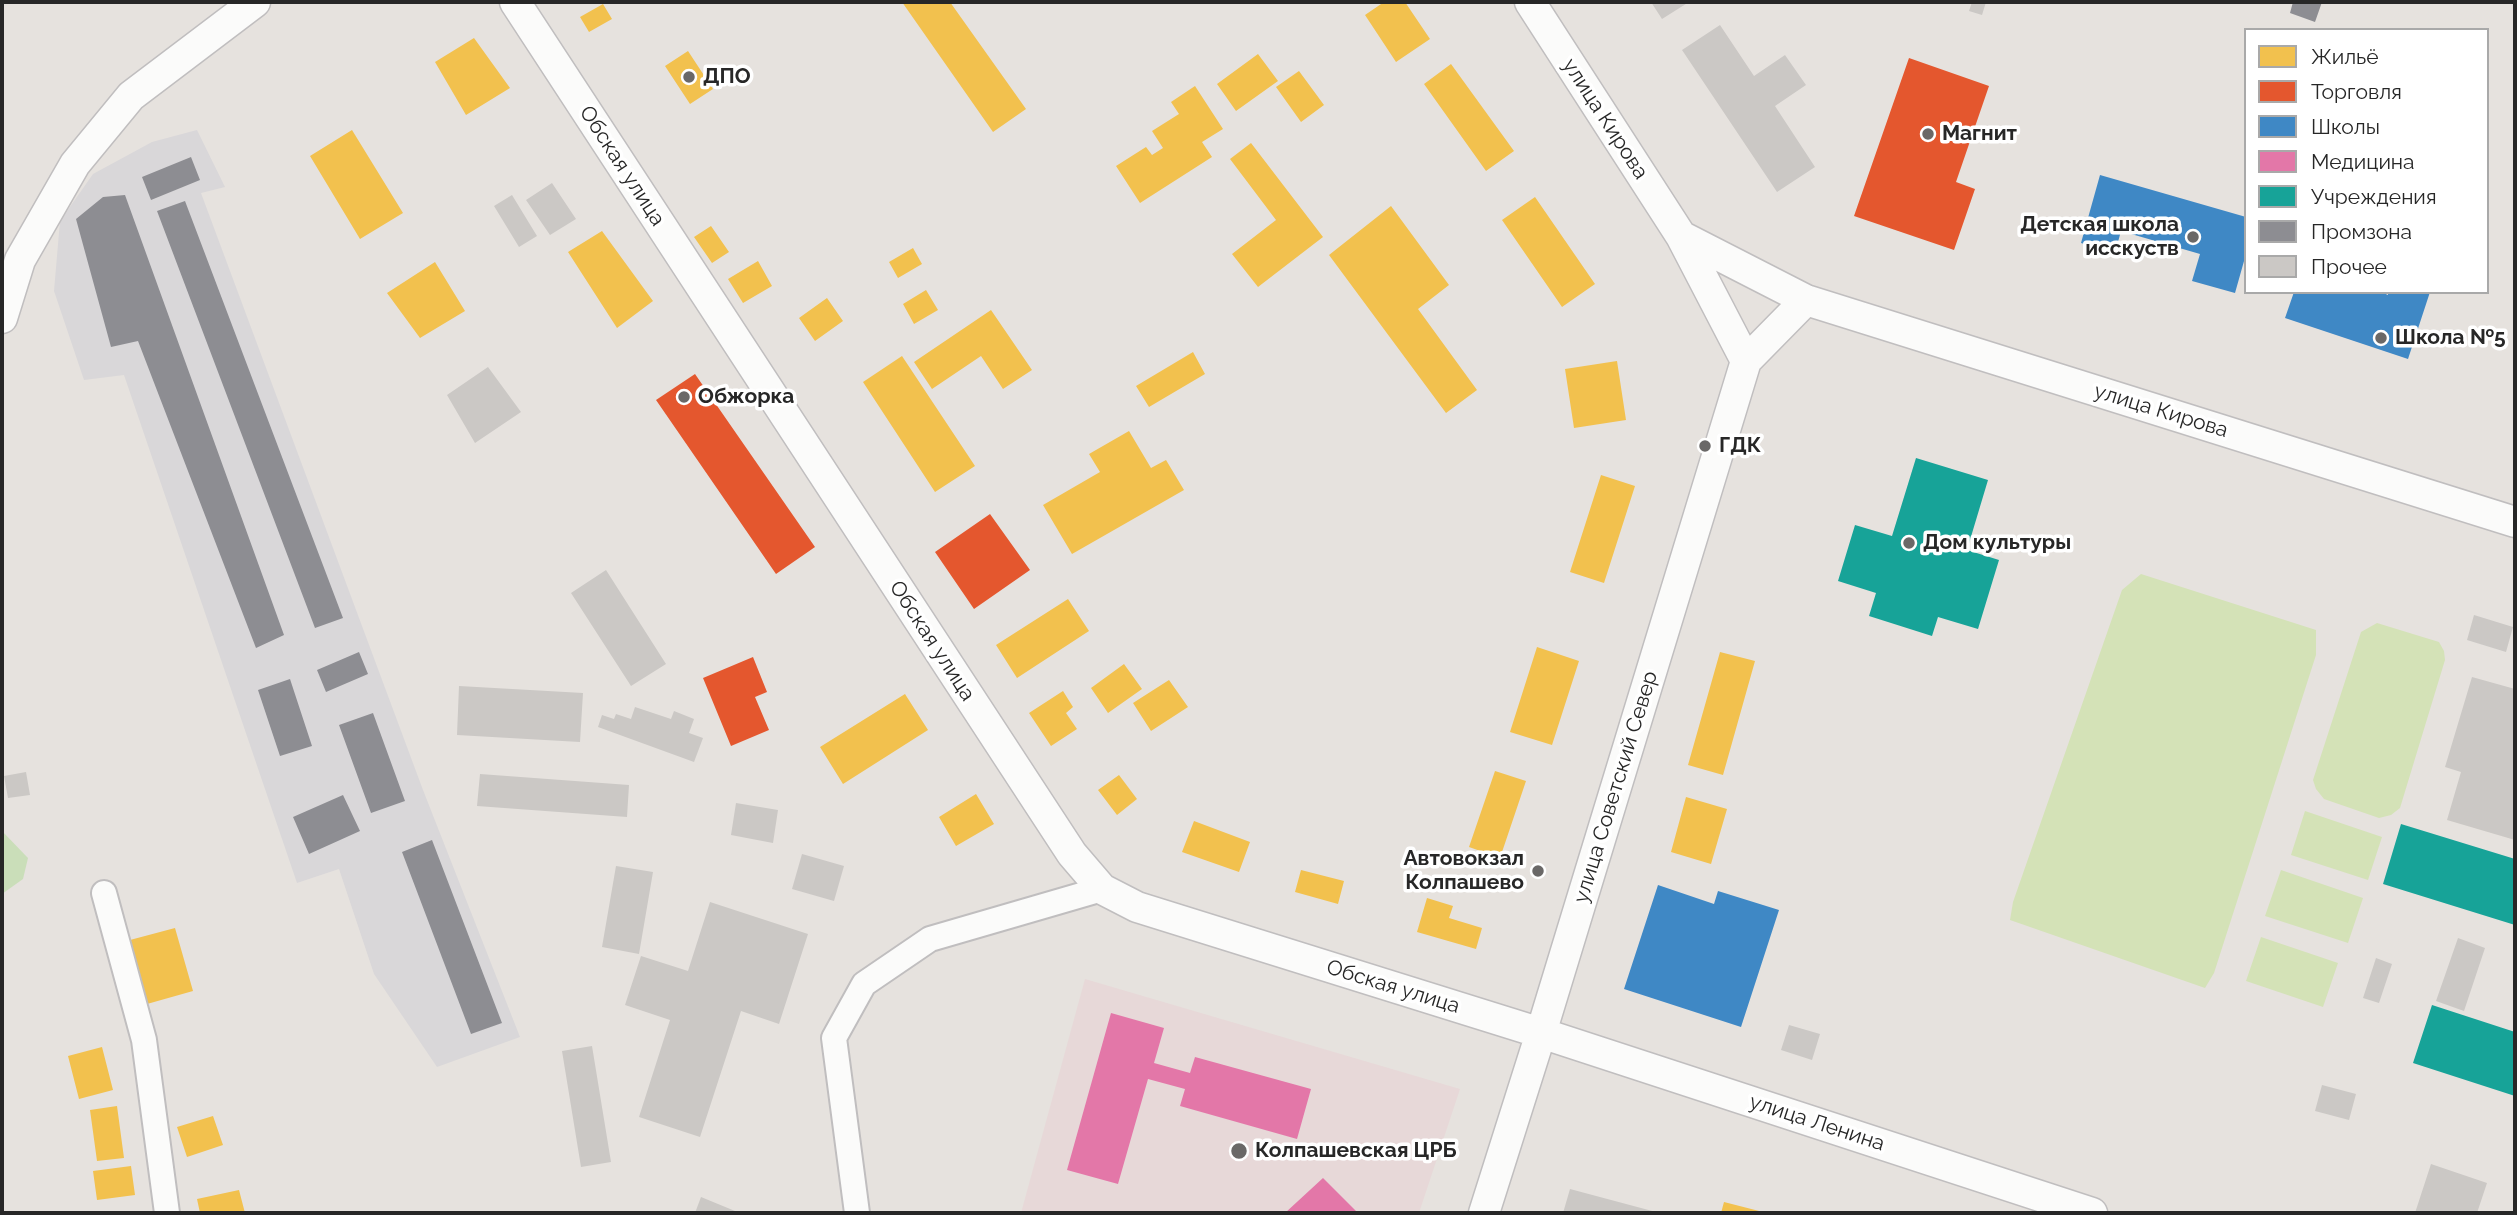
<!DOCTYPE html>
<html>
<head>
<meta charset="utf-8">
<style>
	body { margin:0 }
	#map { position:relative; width:2517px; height:1215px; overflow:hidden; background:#e6e2de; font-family:Raleway,sans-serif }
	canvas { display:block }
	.frame { position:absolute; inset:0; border:4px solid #272727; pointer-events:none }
	.legend { position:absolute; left:2244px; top:28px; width:245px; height:266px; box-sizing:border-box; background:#fff; border:2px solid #a9a9a9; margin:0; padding:9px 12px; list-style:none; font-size:21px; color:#272727 }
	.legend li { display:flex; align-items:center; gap:14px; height:35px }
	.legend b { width:35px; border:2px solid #a9a9a9 }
</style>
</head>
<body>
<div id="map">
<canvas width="2517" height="1215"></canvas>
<div class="frame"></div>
<ul class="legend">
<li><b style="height:19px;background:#f2c14e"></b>Жильё</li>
<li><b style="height:19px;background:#e4572e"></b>Торговля</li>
<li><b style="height:19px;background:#3f88c5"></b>Школы</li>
<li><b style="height:19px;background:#e377a8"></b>Медицина</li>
<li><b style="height:19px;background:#17a398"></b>Учреждения</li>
<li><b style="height:19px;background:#8d8d92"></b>Промзона</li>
<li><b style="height:19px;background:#cbc8c5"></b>Прочее</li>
</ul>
</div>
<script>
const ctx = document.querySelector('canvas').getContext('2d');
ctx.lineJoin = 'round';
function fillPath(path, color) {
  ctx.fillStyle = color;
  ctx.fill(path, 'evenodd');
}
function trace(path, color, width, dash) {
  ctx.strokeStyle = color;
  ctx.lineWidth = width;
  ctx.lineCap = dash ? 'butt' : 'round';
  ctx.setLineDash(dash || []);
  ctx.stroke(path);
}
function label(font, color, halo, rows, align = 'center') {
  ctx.font = font + ' Raleway,sans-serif';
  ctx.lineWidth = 7;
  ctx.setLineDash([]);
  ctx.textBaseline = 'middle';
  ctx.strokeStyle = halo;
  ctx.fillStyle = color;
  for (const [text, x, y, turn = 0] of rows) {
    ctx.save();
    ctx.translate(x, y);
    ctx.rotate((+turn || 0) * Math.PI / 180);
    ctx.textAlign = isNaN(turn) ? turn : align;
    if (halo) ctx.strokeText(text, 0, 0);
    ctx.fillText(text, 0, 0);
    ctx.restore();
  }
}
const industrial = new Path2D(`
	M 197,130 L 225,187 L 201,193 L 423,790 L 520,1037 L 437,1067 L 374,974 L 339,869 L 297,883 L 124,375 L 84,380 L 54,291 L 60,221 L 93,174 L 152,142 Z`);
const medical = new Path2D(`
	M 1085,979 L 1460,1089 L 1419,1213 L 1021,1213 Z`);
const green = new Path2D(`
	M 2,831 L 28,858 L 23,879 L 2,894 Z`);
const pitch = new Path2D(`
	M 2141,574 L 2316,630 L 2316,655 L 2214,973 L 2205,988 L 2010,920 L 2013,902 L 2122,590 Z
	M 2377,623 L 2439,642 L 2444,651 L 2445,660 L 2400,808 L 2391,815 L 2379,818 L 2324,799 L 2316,789 L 2313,780 L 2361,632 Z
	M 2305,811 L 2382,837 L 2368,880 L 2291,855 Z
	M 2281,870 L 2363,898 L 2348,943 L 2265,916 Z
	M 2261,937 L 2338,963 L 2323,1007 L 2246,981 Z`);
const homes = new Path2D(`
	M 902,2 L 950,2 L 1026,109 L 993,132 Z
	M 1384,2 L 1405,2 L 1430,39 L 1396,62 L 1365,15 Z
	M 603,4 L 612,19 L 589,32 L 580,17 Z
	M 474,38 L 510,88 L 466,115 L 435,62 Z
	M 688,51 L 713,89 L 690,104 L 665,66 Z
	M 1258,54 L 1278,81 L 1236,111 L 1217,84 Z
	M 1451,64 L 1514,151 L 1486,171 L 1424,84 Z
	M 1299,71 L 1324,105 L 1301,122 L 1276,87 Z
	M 1195,86 L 1223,129 L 1202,142 L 1212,157 L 1140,203 L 1116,166 L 1146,147 L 1152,155 L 1163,148 L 1152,131 L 1179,114 L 1171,102 Z
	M 352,130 L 403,213 L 360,239 L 310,156 Z
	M 1251,143 L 1323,237 L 1258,287 L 1232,254 L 1276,220 L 1230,159 Z
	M 1535,197 L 1595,284 L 1562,307 L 1502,220 Z
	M 1391,206 L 1449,285 L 1418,309 L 1477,390 L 1446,413 L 1329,255 Z
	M 711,226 L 729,252 L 712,263 L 694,237 Z
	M 602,231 L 653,301 L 617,328 L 568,252 Z
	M 913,248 L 922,264 L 898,278 L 889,262 Z
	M 758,261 L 772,286 L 743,303 L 728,279 Z
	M 435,262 L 465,311 L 420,338 L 387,293 Z
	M 926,290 L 938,310 L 914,324 L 903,304 Z
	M 827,298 L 843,321 L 815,341 L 799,318 Z
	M 991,310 L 1032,370 L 1003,389 L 981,356 L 932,389 L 914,362 Z
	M 1193,352 L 1205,374 L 1149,407 L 1136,386 Z
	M 902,356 L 975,466 L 935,492 L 863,382 Z
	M 1617,361 L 1626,420 L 1574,428 L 1565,369 Z
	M 1129,431 L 1151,468 L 1166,460 L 1184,490 L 1072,554 L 1043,505 L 1100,472 L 1089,454 Z
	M 1601,475 L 1635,486 L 1604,583 L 1570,572 Z
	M 1068,599 L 1089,631 L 1017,678 L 996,645 Z
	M 1537,647 L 1579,661 L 1552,745 L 1510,732 Z
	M 1720,652 L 1755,661 L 1723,775 L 1688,765 Z
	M 1124,664 L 1142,689 L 1108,713 L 1091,688 Z
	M 1169,680 L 1188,707 L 1151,731 L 1133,703 Z
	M 1063,691 L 1073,707 L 1066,713 L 1077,729 L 1051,746 L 1029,713 Z
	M 905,694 L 928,730 L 843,784 L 820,747 Z
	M 1495,771 L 1526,781 L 1500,858 L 1469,847 Z
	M 1119,775 L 1137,799 L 1117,815 L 1098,790 Z
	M 976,794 L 994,824 L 956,846 L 939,817 Z
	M 1686,797 L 1727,809 L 1711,864 L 1671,852 Z
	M 1194,821 L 1250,842 L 1239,872 L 1182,852 Z
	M 1301,870 L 1344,881 L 1338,904 L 1295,892 Z
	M 1427,898 L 1453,906 L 1449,918 L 1482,928 L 1476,949 L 1417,932 Z
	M 175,928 L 193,991 L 147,1004 L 130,940 Z
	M 102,1047 L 113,1090 L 79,1099 L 68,1056 Z
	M 117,1106 L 124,1158 L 97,1161 L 90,1110 Z
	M 213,1116 L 223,1145 L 187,1157 L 177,1127 Z
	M 131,1166 L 135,1195 L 97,1200 L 93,1171 Z
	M 239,1190 L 245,1213 L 200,1213 L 197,1199 Z
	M 1724,1202 L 1763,1212 L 1763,1213 L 1721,1213 Z`);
const shops = new Path2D(`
	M 1909,58 L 1989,86 L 1956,182 L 1975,189 L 1954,250 L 1854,216 Z
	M 695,374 L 815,547 L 776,574 L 656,400 Z
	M 990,514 L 1030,570 L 974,609 L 935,552 Z
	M 753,657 L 767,692 L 755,697 L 769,730 L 731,746 L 703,678 Z`);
const schools = new Path2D(`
	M 2100,175 L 2246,217 L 2246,254 L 2235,293 L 2192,281 L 2200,254 L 2121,231 L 2115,253 L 2081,243 Z
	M 2294,292 L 2381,292 L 2388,295 L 2388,292 L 2430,292 L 2408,359 L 2285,318 Z
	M 1658,885 L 1714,904 L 1718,891 L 1779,910 L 1741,1027 L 1624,989 Z`);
const health = new Path2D(`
	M 1111,1013 L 1164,1028 L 1154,1063 L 1190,1073 L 1195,1057 L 1311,1089 L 1297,1139 L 1180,1106 L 1185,1089 L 1148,1079 L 1118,1184 L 1067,1170 Z
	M 1323,1178 L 1358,1213 L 1285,1213 Z`);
const public = new Path2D(`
	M 1916,458 L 1988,480 L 1967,550 L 1999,560 L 1978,629 L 1938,617 L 1932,636 L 1869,616 L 1876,593 L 1838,581 L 1855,525 L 1892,536 Z
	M 2401,824 L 2515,859 L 2515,925 L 2383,884 Z
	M 2432,1005 L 2515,1032 L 2515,1096 L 2413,1063 Z`);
const industry = new Path2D(`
	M 2293,2 L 2322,2 L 2315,22 L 2290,13 Z
	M 191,157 L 200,180 L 151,200 L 142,177 Z
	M 125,195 L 284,635 L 256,648 L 138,341 L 111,347 L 76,219 L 103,197 Z
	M 185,201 L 343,618 L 315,628 L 157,211 Z
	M 359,652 L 368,674 L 326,692 L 317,670 Z
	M 290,679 L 312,746 L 280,756 L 258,690 Z
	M 373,713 L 405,801 L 371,813 L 339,725 Z
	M 343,795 L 360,831 L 309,854 L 293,817 Z
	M 432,840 L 502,1023 L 471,1034 L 402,852 Z`);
const building = new Path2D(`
	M 1651,2 L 1689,2 L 1662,19 Z
	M 1972,2 L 1986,2 L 1982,15 L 1969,11 Z
	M 1720,25 L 1754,76 L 1785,55 L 1806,85 L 1775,106 L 1815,167 L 1777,192 L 1682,50 Z
	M 552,183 L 576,219 L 550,235 L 526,200 Z
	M 512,195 L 537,236 L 519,247 L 494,206 Z
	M 488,367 L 521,412 L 475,443 L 447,395 Z
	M 606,570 L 666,664 L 631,686 L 571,593 Z
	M 2474,615 L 2513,627 L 2506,652 L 2467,640 Z
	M 2472,677 L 2515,689 L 2515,840 L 2447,820 L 2461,772 L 2445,767 Z
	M 459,686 L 583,693 L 580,742 L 457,735 Z
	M 635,707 L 671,719 L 674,711 L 694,719 L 689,733 L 703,738 L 694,762 L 598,727 L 602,715 L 614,719 L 616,714 L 631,719 Z
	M 26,772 L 30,795 L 8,798 L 4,776 Z
	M 480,774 L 629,785 L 627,817 L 477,806 Z
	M 736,803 L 778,810 L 773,843 L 731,835 Z
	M 802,854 L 844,866 L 834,901 L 792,889 Z
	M 616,866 L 653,872 L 639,954 L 602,947 Z
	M 710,902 L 808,934 L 779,1024 L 741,1011 L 700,1137 L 639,1117 L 670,1020 L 625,1005 L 641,956 L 688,971 Z
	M 2458,938 L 2485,948 L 2464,1011 L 2436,1001 Z
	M 2376,958 L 2392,964 L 2379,1003 L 2363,998 Z
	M 1789,1025 L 1820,1034 L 1812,1060 L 1781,1050 Z
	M 592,1046 L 611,1162 L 581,1167 L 562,1051 Z
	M 2322,1085 L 2356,1094 L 2349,1120 L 2315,1111 Z
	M 2431,1164 L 2487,1183 L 2477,1213 L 2415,1213 Z
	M 1570,1189 L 1656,1212 L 1656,1213 L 1563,1213 Z
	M 701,1197 L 735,1211 L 734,1213 L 695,1213 Z`);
const minor = new Path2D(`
	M 104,893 L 144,1040 L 167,1213
	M 857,1213 L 834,1038 L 864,984 L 930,939 L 1102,889`);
const tertiary = new Path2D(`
	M 515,2 L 1072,854 L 1102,889 L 1137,907 L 1541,1033 L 2092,1213
	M 1530,2 L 1681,236 L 1746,361
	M 1681,236 L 1806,300 L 2515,522
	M 2,318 L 20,260 L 75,164 L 131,96 L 255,2
	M 1484,1213 L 1541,1033 L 1746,361 L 1806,300`);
const markers = [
	[689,77,7,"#6a6867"],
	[1928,134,7,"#6a6867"],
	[2193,237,7,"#6a6867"],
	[2381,338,7,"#6a6867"],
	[684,397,7,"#6a6867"],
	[1705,446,7,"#6a6867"],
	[1909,543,7,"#6a6867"],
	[1538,871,7,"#6a6867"],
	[1239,1151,9,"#6a6867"]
];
const poiNames = [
	["ДПО",703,77],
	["Магнит",1942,134],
	["Детская школа",2179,225,"right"],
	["исскуств",2179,249,"right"],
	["Школа №5",2395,338],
	["Обжорка",698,397],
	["ГДК",1719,446],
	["Дом культуры",1923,543],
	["Автовокзал",1524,859,"right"],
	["Колпашево",1524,883,"right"],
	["Колпашевская ЦРБ",1255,1151]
];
const streetNames = [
	["улица Кирова",1605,119,57],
	["Обская улица",622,166,57],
	["улица Кирова",2161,411,17],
	["Обская улица",932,641,57],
	["улица Советский Север",1616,787,-73],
	["Обская улица",1393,987,17],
	["улица Ленина",1817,1123,18]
];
fillPath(industrial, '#d9d7d9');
fillPath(medical, '#e7d8d8');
fillPath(green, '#cadeb9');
fillPath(pitch, '#d4e2b7');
fillPath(homes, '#f2c14e');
fillPath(shops, '#e4572e');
fillPath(schools, '#3f88c5');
fillPath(health, '#e377a8');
fillPath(public, '#17a398');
fillPath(industry, '#8d8d92');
fillPath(building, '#cbc8c5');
trace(minor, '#c0bebf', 28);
trace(tertiary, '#c0bebf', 33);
trace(minor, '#fbfbfa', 24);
trace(tertiary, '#fbfbfa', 30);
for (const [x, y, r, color] of markers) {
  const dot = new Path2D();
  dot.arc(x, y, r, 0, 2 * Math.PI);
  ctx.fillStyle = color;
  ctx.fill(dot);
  trace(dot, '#fff', 2.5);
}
label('bold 21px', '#272727', '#fff', poiNames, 'left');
label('21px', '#272727', '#fff', streetNames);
</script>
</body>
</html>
